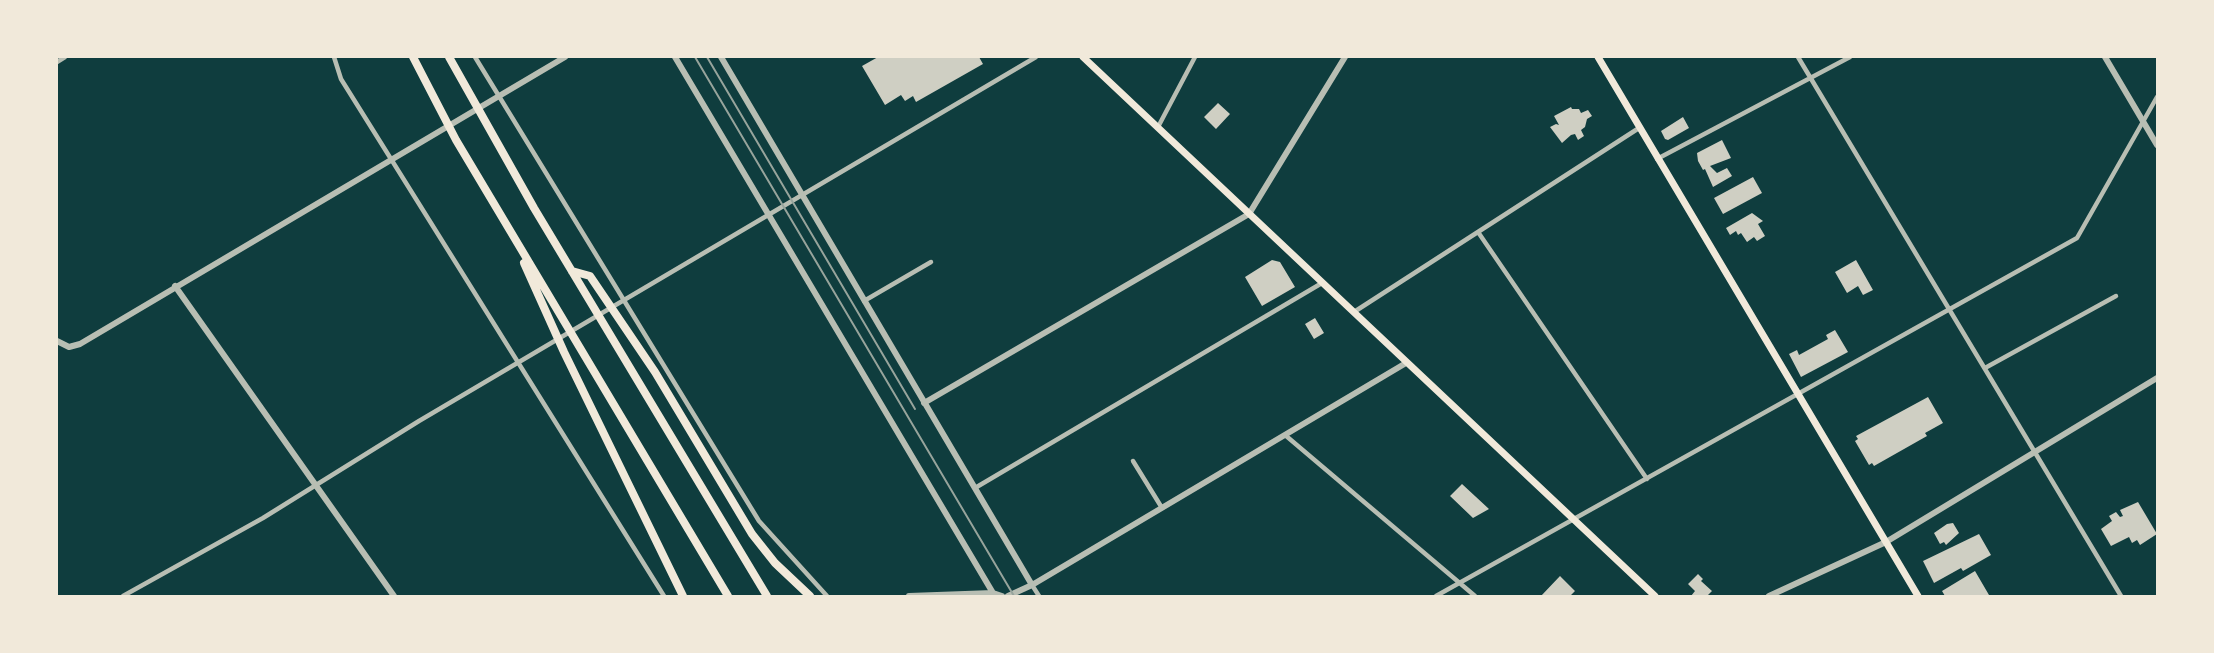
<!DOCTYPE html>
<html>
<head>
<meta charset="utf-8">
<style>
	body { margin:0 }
	#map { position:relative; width:2214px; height:653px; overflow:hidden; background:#0f3d3e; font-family:Montserrat,sans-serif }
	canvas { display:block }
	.frame { position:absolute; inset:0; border:58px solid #f1e9da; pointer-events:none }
</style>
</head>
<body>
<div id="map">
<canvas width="2214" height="653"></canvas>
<div class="frame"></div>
</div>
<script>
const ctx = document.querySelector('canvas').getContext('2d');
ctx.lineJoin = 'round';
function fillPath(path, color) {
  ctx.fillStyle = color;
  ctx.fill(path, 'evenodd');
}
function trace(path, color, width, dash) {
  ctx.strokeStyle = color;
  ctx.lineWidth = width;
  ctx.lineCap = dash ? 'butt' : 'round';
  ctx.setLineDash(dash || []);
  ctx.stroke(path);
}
const building = new Path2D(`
	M 878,57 L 979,57 L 983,64 L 916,102 L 913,96 L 905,101 L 901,95 L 885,105 L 862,66 Z
	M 1218,103 L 1230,114 L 1216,129 L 1204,117 Z
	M 1571,107 L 1572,109 L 1579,109 L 1581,113 L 1588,110 L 1592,116 L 1587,119 L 1585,127 L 1581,130 L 1584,136 L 1578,140 L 1575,134 L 1571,135 L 1562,143 L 1550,127 L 1556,124 L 1559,125 L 1554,116 Z
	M 1683,117 L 1689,128 L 1668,140 L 1665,139 L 1661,131 Z
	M 1722,140 L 1731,158 L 1710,166 L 1717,173 L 1727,168 L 1732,176 L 1713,187 L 1705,169 L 1703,170 L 1698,161 L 1697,153 Z
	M 1753,177 L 1762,193 L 1723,214 L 1714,198 Z
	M 1752,213 L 1763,221 L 1758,224 L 1765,236 L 1757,241 L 1754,237 L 1747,242 L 1741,233 L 1738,235 L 1736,231 L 1730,235 L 1726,228 Z
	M 1272,260 L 1280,262 L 1295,287 L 1262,306 L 1245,277 Z
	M 1856,260 L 1873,290 L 1863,295 L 1858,286 L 1847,293 L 1835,272 Z
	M 1315,318 L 1324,333 L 1314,339 L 1305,324 Z
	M 1835,330 L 1848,352 L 1801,377 L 1789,354 L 1797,350 L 1799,355 L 1828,339 L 1826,335 Z
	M 1928,397 L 1943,423 L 1925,433 L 1927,436 L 1874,466 L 1872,463 L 1869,465 L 1855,441 L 1858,439 L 1856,436 Z
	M 1462,484 L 1489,509 L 1473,518 L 1450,496 Z
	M 2138,502 L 2157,534 L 2140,545 L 2137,540 L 2132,543 L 2129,537 L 2111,546 L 2101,529 L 2112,521 L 2109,516 L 2116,512 L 2120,517 L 2123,516 L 2120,510 Z
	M 1953,523 L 1959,533 L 1946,545 L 1944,542 L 1940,544 L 1934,533 L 1947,524 Z
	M 1979,534 L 1991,555 L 1963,571 L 1961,568 L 1934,583 L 1923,561 Z
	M 1975,571 L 1989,595 L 1945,596 L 1942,591 Z
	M 1698,574 L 1703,579 L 1701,581 L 1712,591 L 1708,595 L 1691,596 L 1695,591 L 1688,584 Z
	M 1560,576 L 1575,591 L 1570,596 L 1541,596 Z`);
const minor = new Path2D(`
	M 334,57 L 341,79 L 664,596
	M 475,57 L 759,521 L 827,596
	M 1798,57 L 2121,596
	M 57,62 L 65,57
	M 1158,127 L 1195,57
	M 1657,159 L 1850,57
	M 1478,232 L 1647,479
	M 864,301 L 931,262
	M 1354,312 L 1639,128
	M 1985,368 L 2116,296
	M 1285,435 L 1475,596
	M 1133,461 L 1162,508
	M 975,488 L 1322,283
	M 1032,585 L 1039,596
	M 123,596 L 263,518 L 419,421 L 1036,57
	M 1436,596 L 2077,238 L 2157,97`);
const tertiary = new Path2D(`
	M 675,57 L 993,593
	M 721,57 L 1032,585
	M 2105,57 L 2157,145
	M 175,286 L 394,596
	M 57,341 L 69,347 L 80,344 L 565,57
	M 924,403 L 1249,214 L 1345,57
	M 909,596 L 993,593 L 1002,596
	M 1008,596 L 1032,585 L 1406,363
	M 1769,596 L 1886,542 L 2157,378`);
const secondary = new Path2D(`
	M 1083,57 L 1655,596
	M 1598,57 L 1918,596`);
const motorway = new Path2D(`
	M 413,57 L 456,140 L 728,596
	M 449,57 L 534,208 L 767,596
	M 524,263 L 564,352 L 683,596
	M 572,271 L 590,276 L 655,372 L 752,534 L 775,563 L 810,596`);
const rail = new Path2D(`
	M 695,57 L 1014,596
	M 707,57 L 915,409`);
fillPath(building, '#cfcfc3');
trace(minor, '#b8beb3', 4.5);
trace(tertiary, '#b8beb3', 6);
trace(secondary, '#f1e9da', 7);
trace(motorway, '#f1e9da', 8);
trace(rail, '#97a49c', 2);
</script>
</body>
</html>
